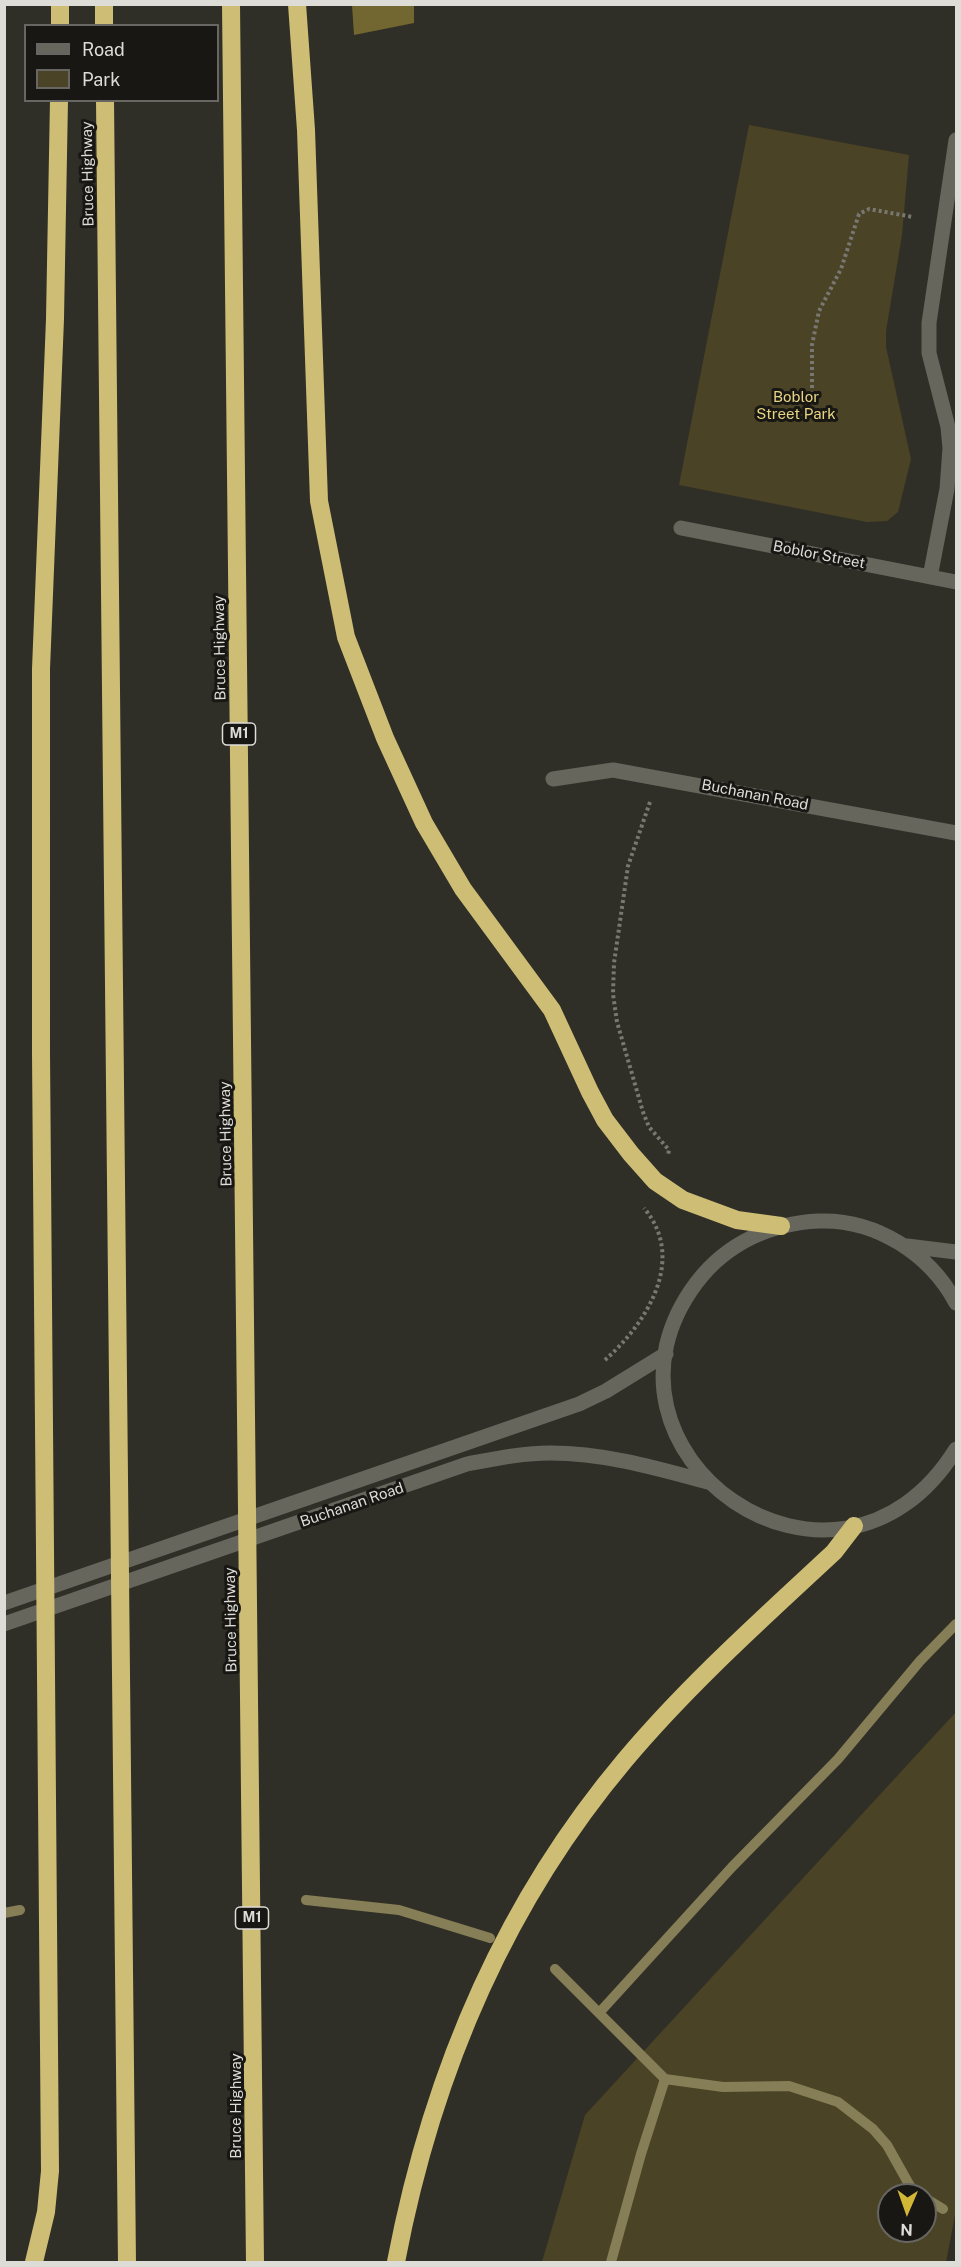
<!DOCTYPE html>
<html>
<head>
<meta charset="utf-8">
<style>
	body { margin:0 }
	#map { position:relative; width:961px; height:2267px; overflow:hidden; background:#302f27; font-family:"Public Sans",sans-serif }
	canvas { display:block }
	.frame { position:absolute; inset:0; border:6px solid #dddcd7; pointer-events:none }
	.legend { position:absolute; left:24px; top:24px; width:195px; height:78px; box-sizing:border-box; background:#181714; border:2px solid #676662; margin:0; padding:8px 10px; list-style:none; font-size:18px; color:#dddcd7 }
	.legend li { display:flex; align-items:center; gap:12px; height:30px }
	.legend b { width:30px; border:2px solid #676662 }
	.north { position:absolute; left:877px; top:2183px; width:60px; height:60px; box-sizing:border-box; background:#181714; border:2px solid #676662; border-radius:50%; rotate:182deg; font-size:16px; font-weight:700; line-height:24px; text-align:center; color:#dddcd7 }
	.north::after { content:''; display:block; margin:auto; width:21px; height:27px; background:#d2b736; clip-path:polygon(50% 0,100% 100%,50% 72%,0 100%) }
</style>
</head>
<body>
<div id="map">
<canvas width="961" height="2267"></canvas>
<div class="frame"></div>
<ul class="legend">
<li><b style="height:8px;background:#67665d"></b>Road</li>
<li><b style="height:16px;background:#4a4325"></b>Park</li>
</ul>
<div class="north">N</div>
</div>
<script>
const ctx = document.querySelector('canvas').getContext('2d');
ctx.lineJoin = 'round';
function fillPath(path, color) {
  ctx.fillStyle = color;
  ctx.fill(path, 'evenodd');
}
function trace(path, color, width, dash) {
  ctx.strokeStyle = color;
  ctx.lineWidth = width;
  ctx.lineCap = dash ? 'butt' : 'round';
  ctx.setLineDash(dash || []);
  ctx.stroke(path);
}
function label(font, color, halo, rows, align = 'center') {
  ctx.font = font + ' "Public Sans",sans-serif';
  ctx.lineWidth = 6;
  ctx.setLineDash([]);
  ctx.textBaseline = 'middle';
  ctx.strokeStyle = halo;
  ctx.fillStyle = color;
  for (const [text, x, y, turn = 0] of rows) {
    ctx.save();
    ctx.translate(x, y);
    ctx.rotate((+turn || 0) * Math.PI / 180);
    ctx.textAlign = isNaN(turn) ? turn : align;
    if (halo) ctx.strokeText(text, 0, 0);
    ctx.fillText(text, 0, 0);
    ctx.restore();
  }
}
const green = new Path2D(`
	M 749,125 L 909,155 L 902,235 L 886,331 L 886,347 L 911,459 L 898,512 L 887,521 L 867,522 L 679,485 Z
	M 956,1712 L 956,2210 L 946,2262 L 542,2262 L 585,2115 ZM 889,2195 L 925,2195 L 925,2231 L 889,2231 Z`);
const forest = new Path2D(`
	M 352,5 L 414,5 L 414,23 L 354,35 Z`);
const stream = new Path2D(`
	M 306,1900 L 399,1910 L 490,1938
	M 4,1913 L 20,1910
	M 555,1969 L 665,2079 L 723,2087 L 789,2086 L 838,2102 L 873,2129 L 887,2145 L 910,2186 L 919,2195
	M 599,2013 L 732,1867 L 838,1759 L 920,1661 L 956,1624
	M 925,2198 L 943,2209
	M 611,2262 L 641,2154 L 665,2079`);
const path = new Path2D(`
	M 812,394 L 812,345 L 819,311 L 841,269 L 859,214 L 869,209 L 913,217
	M 650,802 L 628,866 L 614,963 L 613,994 L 617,1022 L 643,1112 L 649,1127 L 669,1150 L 668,1155
	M 605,1360 C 647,1323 687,1259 644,1208`);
const minor = new Path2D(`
	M 681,528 L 956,582
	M 930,577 L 947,489 L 950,448 L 948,427 L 929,353 L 929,323 L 956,140
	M 553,779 L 613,770 L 956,833`);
const secondary = new Path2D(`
	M 907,1246 L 956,1252
	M 956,1303 C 930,1254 876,1219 819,1221 C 771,1223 727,1243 697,1282 C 569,1451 836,1642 956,1449
	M 4,1603 L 579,1404 L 606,1391 L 666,1354
	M 4,1624 L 467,1464 C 494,1459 522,1453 550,1453 C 605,1453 656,1468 708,1482`);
const motorway = new Path2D(`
	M 104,4 L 104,26
	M 231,4 L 255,2262
	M 297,4 L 306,130 L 319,501 L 346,637 L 385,738 L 424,823 L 463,889 L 552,1010 L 590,1092 L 605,1120 L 631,1154 L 655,1181 L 683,1200 L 737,1220 L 781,1226
	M 60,26 L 60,4
	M 105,100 L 127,2262
	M 34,2262 L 46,2212 L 50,2171 L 41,1053 L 41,669 L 55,319 L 59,100
	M 396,2262 C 431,2078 503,1905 625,1760 C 688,1685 762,1619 834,1552 L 854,1526`);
const shields = [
	[239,734,33],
	[252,1918,33]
];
const shieldNames = [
	["M1",239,734],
	["M1",252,1918]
];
const streetNames = [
	["Bruce Highway",88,174,-91],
	["Boblor Street",819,555,11],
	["Bruce Highway",220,648,-91],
	["Buchanan Road",755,795,11],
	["Bruce Highway",226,1134,-91],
	["Buchanan Road",352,1505,-19],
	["Bruce Highway",231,1620,-91],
	["Bruce Highway",236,2106,-90]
];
const parkNames = [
	["Boblor",796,397],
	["Street Park",796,414]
];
fillPath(green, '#4a4325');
fillPath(forest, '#726631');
trace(stream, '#867e56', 10);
trace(path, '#787771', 4, [3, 3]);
trace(minor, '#67665d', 15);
trace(secondary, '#67665d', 15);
trace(motorway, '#cebe75', 18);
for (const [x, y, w] of shields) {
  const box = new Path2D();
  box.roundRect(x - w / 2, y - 11, w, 22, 4.5);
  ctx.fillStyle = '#181714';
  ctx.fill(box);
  trace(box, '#dddcd7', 1.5);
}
label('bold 14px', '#dddcd7', null, shieldNames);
label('15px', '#dddcd7', '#181714', streetNames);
label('15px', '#e8d583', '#181714', parkNames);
</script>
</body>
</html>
